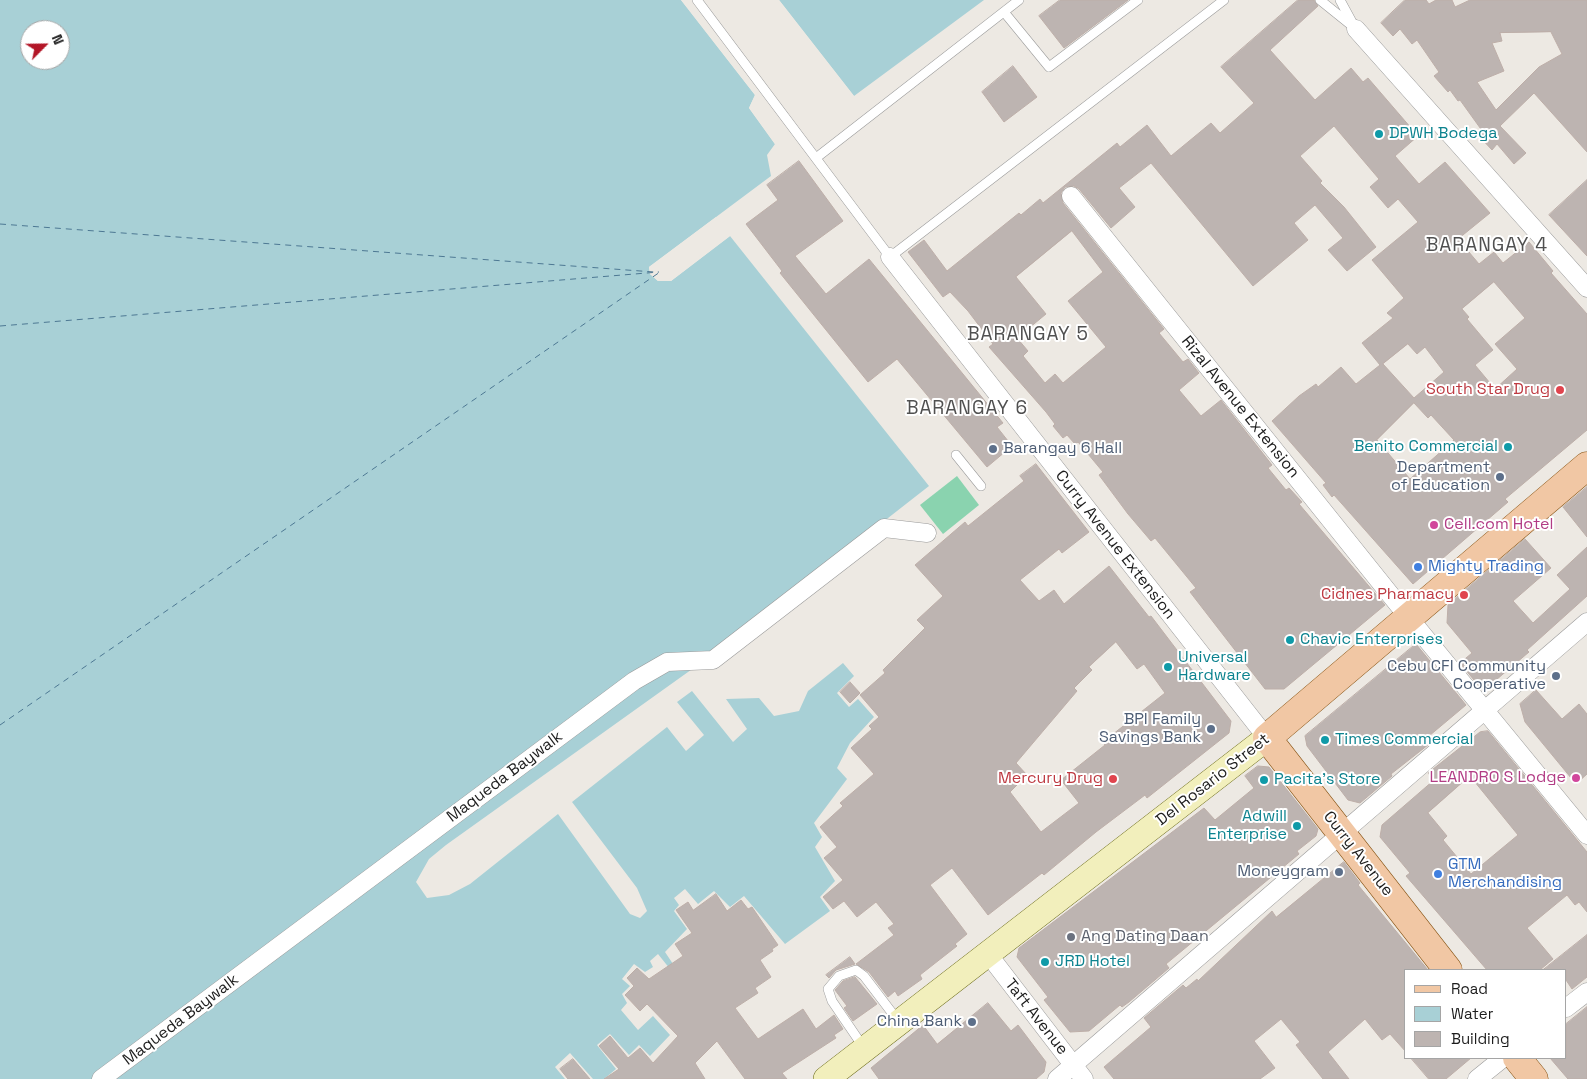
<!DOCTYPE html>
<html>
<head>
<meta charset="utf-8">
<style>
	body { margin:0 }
	#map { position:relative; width:1587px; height:1079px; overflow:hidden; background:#ede9e3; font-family:"Space Grotesk",sans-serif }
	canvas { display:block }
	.legend { position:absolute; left:1404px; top:969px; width:162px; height:90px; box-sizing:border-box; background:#fff; border:1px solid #a5a5a5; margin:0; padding:6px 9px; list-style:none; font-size:15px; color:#1d1d1d }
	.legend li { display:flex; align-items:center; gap:10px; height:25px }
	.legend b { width:25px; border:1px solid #a5a5a5 }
	.north { position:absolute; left:20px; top:20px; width:50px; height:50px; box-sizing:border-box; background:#fff; border:1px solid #a5a5a5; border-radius:50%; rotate:67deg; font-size:14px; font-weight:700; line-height:20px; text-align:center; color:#1d1d1d }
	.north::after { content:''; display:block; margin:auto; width:18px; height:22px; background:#b31627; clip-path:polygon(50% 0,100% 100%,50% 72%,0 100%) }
</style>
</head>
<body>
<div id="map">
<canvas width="1587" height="1079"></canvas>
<ul class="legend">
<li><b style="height:6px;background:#f1c7a4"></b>Road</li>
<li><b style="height:14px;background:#a8d0d6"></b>Water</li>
<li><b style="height:14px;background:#bdb4b1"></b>Building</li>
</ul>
<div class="north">N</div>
</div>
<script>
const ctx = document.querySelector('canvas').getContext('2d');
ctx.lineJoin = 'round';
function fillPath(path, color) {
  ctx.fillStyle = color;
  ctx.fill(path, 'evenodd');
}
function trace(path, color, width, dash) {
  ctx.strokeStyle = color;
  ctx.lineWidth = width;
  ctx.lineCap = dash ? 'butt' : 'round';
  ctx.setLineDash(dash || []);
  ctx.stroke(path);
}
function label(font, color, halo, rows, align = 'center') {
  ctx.font = font + ' "Space Grotesk",sans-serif';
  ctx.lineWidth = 4;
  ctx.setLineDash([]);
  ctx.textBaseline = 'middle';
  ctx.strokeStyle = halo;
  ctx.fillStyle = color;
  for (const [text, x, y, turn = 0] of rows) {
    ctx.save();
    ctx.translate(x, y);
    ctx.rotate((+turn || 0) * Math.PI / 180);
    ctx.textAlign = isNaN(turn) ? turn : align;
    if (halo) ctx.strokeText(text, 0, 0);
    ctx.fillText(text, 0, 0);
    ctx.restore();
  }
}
const pitch = new Path2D(`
	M 957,476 L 979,505 L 943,534 L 920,505 Z`);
const water = new Path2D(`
	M 0,0 L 681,0 L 755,95 L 749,108 L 775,144 L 767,155 L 771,176 L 649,267 L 650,274 L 658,281 L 671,281 L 730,236 L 929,486 L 723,647 L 446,845 L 429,859 L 416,882 L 427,898 L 449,895 L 470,884 L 558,814 L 630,914 L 640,918 L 647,911 L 637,888 L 572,802 L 667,727 L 686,751 L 704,735 L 677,702 L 692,691 L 733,742 L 747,729 L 726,699 L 759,698 L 774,716 L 799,711 L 808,691 L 843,663 L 854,676 L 837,693 L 849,707 L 858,699 L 874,717 L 850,743 L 837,768 L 847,779 L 814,823 L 822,837 L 815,847 L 835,881 L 820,897 L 830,911 L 785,944 L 744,896 L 730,907 L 714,891 L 698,904 L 685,889 L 674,898 L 679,905 L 674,911 L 687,929 L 665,952 L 681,976 L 678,979 L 658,954 L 650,961 L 653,967 L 645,972 L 634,964 L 622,979 L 630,986 L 622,994 L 627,1003 L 621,1010 L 638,1030 L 653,1016 L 670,1035 L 650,1056 L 639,1045 L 629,1055 L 610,1034 L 597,1045 L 616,1069 L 604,1079 L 593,1079 L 570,1053 L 555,1067 L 565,1079 L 0,1079 ZM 30,30 L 60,30 L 60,60 L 30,60 Z
	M 779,0 L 984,0 L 854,96 Z`);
const pier = new Path2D(`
	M 681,0 L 685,0 L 757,93 L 752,108 L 777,143 L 777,147 L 749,108 L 755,95 Z
	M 777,0 L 779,0 L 854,96 L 852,98 Z
	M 716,217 L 717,219 L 652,268 L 652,272 L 659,279 L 670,278 L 728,234 L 730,236 L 671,281 L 658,281 L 650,274 L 649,267 Z`);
const ferry = new Path2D(`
	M 0,224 L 654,272
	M 0,326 L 659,272
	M 0,725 L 660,272`);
const building = new Path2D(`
	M 1060,0 L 1128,0 L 1064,48 L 1039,16 Z
	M 1298,0 L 1314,0 L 1318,6 L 1270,50 L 1315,100 L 1351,68 L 1363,82 L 1368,78 L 1418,136 L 1395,156 L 1419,184 L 1445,162 L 1490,213 L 1458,239 L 1479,264 L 1494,252 L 1503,263 L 1529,242 L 1553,271 L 1551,273 L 1587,314 L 1587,430 L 1505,499 L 1508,502 L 1413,584 L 1334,495 L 1332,497 L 1323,485 L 1326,483 L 1272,421 L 1299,396 L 1316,384 L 1318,387 L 1341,367 L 1356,384 L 1380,365 L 1362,343 L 1393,318 L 1387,313 L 1404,298 L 1372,260 L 1418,222 L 1398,199 L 1388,208 L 1370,187 L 1379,179 L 1334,126 L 1300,156 L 1322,181 L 1320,183 L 1344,207 L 1376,247 L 1347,271 L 1328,250 L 1343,238 L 1315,205 L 1294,223 L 1308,240 L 1253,286 L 1151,163 L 1119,188 L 1135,207 L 1111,228 L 1079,189 L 1074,186 L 1065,187 L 1061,193 L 1063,203 L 1164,329 L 1159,333 L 1183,362 L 1188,359 L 1199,373 L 1179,390 L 1201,416 L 1221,400 L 1272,465 L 1268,468 L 1286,490 L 1289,488 L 1302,502 L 1299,504 L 1385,605 L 1284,689 L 1265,689 L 1190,592 L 1196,588 L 1155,538 L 1151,541 L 1128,514 L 1099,475 L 1103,472 L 1078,442 L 1075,444 L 1067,435 L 1063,438 L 1053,426 L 1055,424 L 1046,412 L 989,347 L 993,344 L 968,311 L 950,292 L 943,297 L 908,252 L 924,240 L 947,271 L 1019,213 L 1021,215 L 1040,199 L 1043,203 L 1117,143 L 1120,147 L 1147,125 L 1171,156 L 1211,123 L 1220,133 L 1254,103 L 1221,67 ZM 1072,231 L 1103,272 L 1068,301 L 1106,347 L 1063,383 L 1055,374 L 1045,383 L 1023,356 L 1028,351 L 1017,338 L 1046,314 L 1016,277 ZM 1494,282 L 1525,318 L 1495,344 L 1517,369 L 1495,389 L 1475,365 L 1493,350 L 1467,319 L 1469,317 L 1462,309 ZM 1408,344 L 1417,354 L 1425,347 L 1444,372 L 1414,398 L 1383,364 ZM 1414,403 L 1428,418 L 1431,415 L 1454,440 L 1410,479 L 1377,440 Z
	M 1405,0 L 1426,0 L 1429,4 L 1436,0 L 1452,0 L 1455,7 L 1470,0 L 1587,0 L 1587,152 L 1534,93 L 1500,126 L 1526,153 L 1514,164 L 1497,144 L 1492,150 L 1479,136 L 1483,132 L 1460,100 L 1458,101 L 1450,90 L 1448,92 L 1434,76 L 1439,72 L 1417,40 L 1412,44 L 1400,29 L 1393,36 L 1381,23 ZM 1551,32 L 1562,54 L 1539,67 L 1496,110 L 1477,82 L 1504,71 L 1492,43 L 1502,41 L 1500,33 Z
	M 1013,66 L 1037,97 L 1004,122 L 982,92 Z
	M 799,161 L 843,221 L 795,256 L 826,294 L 869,259 L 1003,423 L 997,427 L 1012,446 L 987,467 L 897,359 L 868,382 L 780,273 L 782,271 L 746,224 L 778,200 L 767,185 Z
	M 1587,180 L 1587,256 L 1549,215 Z
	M 1036,464 L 1089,532 L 1062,553 L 1059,549 L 1020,580 L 1039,601 L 1054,590 L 1064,604 L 1109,566 L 1149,617 L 1151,616 L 1231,721 L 1229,733 L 1147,798 L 1145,795 L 1096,832 L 1044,875 L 1042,873 L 988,915 L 952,868 L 930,885 L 967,934 L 955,944 L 957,946 L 920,975 L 922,979 L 898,996 L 895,991 L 888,997 L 869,972 L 856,964 L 894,935 L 888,928 L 894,924 L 876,902 L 857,917 L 844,901 L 833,909 L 823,897 L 843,880 L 824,858 L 837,847 L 820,827 L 843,806 L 840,803 L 874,774 L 851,748 L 872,729 L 869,726 L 879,717 L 860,695 L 885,673 L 883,670 L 925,628 L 917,620 L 943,596 L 915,565 L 965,522 L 968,526 L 1024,481 L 1020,476 ZM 1116,642 L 1137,669 L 1144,664 L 1165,693 L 1103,742 L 1105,745 L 1061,780 L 1079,803 L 1041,832 L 1010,792 L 1027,775 L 1016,763 L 1077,691 L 1074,688 L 1092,670 L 1089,667 Z
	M 1587,487 L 1587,537 L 1563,507 Z
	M 1525,539 L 1551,568 L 1513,601 L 1533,623 L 1570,589 L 1557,575 L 1587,547 L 1587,596 L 1527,650 L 1529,652 L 1483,691 L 1460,663 L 1472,653 L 1447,623 L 1448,605 Z
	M 1416,644 L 1466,705 L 1429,736 L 1433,741 L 1391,774 L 1392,776 L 1360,803 L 1348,800 L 1307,746 L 1305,736 Z
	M 850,682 L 860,693 L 850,703 L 840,692 Z
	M 1536,690 L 1562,719 L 1579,704 L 1587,714 L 1587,774 L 1576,784 L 1525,722 L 1520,704 Z
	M 1488,731 L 1587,852 L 1587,912 L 1579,902 L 1575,905 L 1567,895 L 1527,928 L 1553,959 L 1540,970 L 1487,970 L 1406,876 L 1410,873 L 1380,837 L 1382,825 L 1434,780 L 1428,773 L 1480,732 ZM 1470,776 L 1518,835 L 1471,874 L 1443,840 L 1447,836 L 1428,813 Z
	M 1258,766 L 1269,767 L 1318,829 L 1316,836 L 1297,851 L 1299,854 L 1166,964 L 1169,968 L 1129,1002 L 1122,1007 L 1120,1005 L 1089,1031 L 1070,1032 L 1044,1000 L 1048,997 L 1017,957 L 1019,948 L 1204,808 L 1215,820 L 1254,788 L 1245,776 Z
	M 1344,862 L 1360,883 L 1358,885 L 1428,970 L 1406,970 L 1406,1052 L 1390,1034 L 1382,1040 L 1365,1019 L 1328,1052 L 1349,1079 L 1323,1079 L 1296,1045 L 1300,1042 L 1281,1019 L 1254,1041 L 1275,1068 L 1260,1079 L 1114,1079 L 1104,1067 L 1151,1027 L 1144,1018 L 1183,985 L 1186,988 L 1197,979 L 1198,981 L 1272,911 L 1276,917 Z
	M 716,894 L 727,911 L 741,900 L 748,909 L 752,907 L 778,945 L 772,949 L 773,951 L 760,960 L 771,977 L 755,988 L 758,993 L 735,1008 L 758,1039 L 803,1009 L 816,1029 L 834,1015 L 843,1029 L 834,1035 L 836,1038 L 782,1073 L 787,1079 L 745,1079 L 717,1041 L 695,1063 L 705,1079 L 604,1079 L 619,1069 L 599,1046 L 610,1036 L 628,1058 L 640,1048 L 653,1063 L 678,1036 L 647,1004 L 640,1011 L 625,995 L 634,986 L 627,978 L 637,968 L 649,979 L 683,956 L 675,944 L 692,933 L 676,910 L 688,902 L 693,910 Z
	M 1587,935 L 1587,977 L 1572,989 L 1566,980 L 1566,970 L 1543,970 Z
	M 850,957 L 855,964 L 836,970 L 829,978 L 826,975 Z
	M 855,977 L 877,1004 L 853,1021 L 844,1008 L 847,1006 L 835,990 L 843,981 Z
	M 988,1003 L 1011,1031 L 1018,1025 L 1046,1062 L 1044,1072 L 1036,1079 L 879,1079 L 871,1068 L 923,1025 L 937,1044 Z
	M 1587,1007 L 1587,1079 L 1568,1079 L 1550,1058 L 1566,1058 L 1566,1024 Z
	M 1411,1058 L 1471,1058 L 1446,1079 L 1429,1079 Z
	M 573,1059 L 590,1079 L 568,1079 L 560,1069 Z`);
const lane = new Path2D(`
	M 697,0 L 890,257 L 1224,0
	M 1320,0 L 1356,29
	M 1340,0 L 1353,24
	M 1004,12 L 1049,67 L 1138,0
	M 816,158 L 1019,0
	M 956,455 L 981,486
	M 864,1048 L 832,1001 L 828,989 L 839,976 L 856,970 L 864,976 L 899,1022`);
const street = new Path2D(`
	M 1356,29 L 1587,288
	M 1071,196 L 1409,618 L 1587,835
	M 890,257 L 1267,738
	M 988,954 L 1084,1079
	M 1566,1008 L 1587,992
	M 101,1079 L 634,681 L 667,662 L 713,660 L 884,528 L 927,533
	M 1057,1079 L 1587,622
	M 1477,1079 L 1503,1058`);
const secondary = new Path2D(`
	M 826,1079 L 1267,738`);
const primary = new Path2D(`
	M 1448,970 L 1267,738 L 1587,466
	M 1517,1058 L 1534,1079`);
const markers = [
	[1379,134,5,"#0f9aa8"],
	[1560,390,5,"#e0444e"],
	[1508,447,5,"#0f9aa8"],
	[993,449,5,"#5c6f8a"],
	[1500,477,5,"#5c6f8a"],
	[1434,525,5,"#d1479c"],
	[1418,567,5,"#3f7fe0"],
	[1464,595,5,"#e0444e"],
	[1290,640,5,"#0f9aa8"],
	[1168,667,5,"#0f9aa8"],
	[1556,676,5,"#5c6f8a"],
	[1211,729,5,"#5c6f8a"],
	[1325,740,5,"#0f9aa8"],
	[1576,778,5,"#d1479c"],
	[1113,779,5,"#e0444e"],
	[1264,780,5,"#0f9aa8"],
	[1297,826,5,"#0f9aa8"],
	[1339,872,5,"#5c6f8a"],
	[1438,874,5,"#3f7fe0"],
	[1071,937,5,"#6b7280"],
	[1045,962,5,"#0f9aa8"],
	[972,1022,5,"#5c6f8a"]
];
const cultureNames = [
	["DPWH Bodega",1389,134],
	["Benito Commercial",1498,447,"right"],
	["Chavic Enterprises",1300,640],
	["Universal",1178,658],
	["Hardware",1178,676],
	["Times Commercial",1335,740],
	["Pacita's Store",1274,780],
	["Adwill",1287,817,"right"],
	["Enterprise",1287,835,"right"],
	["JRD Hotel",1055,962]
];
const healthNames = [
	["South Star Drug",1550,390],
	["Cidnes Pharmacy",1454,595],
	["Mercury Drug",1103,779]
];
const streetNames = [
	["Rizal Avenue Extension",1240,407,51],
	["Curry Avenue Extension",1115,545,52],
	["Maqueda Baywalk",505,777,-37],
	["Del Rosario Street",1213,780,-38],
	["Curry Avenue",1358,854,52],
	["Taft Avenue",1036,1017,52],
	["Maqueda Baywalk",181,1020,-37]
];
const serviceNames = [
	["Barangay 6 Hall",1003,449,"left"],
	["Department",1490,468],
	["of Education",1490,486],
	["Cebu CFI Community",1546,667],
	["Cooperative",1546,685],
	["BPI Family",1201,720],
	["Savings Bank",1201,738],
	["Moneygram",1329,872],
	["China Bank",962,1022]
];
const hotelNames = [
	["Cell.com Hotel",1444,525],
	["LEANDRO S Lodge",1566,778,"right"]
];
const shopNames = [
	["Mighty Trading",1428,567],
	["GTM",1448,865],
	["Merchandising",1448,883]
];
const worshipNames = [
	["Ang Dating Daan",1081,937]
];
const quarterNames = [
	["BARANGAY 4",1487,246],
	["BARANGAY 5",1028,335],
	["BARANGAY 6",967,409]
];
fillPath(pitch, '#8ad3af');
fillPath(water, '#a8d0d6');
fillPath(pier, '#ede9e3');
trace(ferry, '#4d7893', 1, [6, 5]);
fillPath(building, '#bdb4b1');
trace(building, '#bdaea8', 1);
trace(lane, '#9a9a9a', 10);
trace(street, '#9a9a9a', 19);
trace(secondary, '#661', 26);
trace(primary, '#855110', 29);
trace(lane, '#fff', 9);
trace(street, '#fff', 18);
trace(secondary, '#f2efbc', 25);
trace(primary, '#f1c7a4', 28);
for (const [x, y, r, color] of markers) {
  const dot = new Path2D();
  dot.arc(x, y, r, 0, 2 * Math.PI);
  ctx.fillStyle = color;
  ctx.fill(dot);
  trace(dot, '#fff', 2);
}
label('16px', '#0d838f', '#fff', cultureNames, 'left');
label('16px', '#be3a42', '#fff', healthNames, 'right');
label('16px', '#1d1d1d', '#fff', streetNames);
label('16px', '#4e5e75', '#fff', serviceNames, 'right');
label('16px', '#b23c85', '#fff', hotelNames, 'left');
label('16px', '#366cbe', '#fff', shopNames, 'left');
label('16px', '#5b616d', '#fff', worshipNames, 'left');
ctx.letterSpacing = '1px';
label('19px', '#505050', '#fff', quarterNames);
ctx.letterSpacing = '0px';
</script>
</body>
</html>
